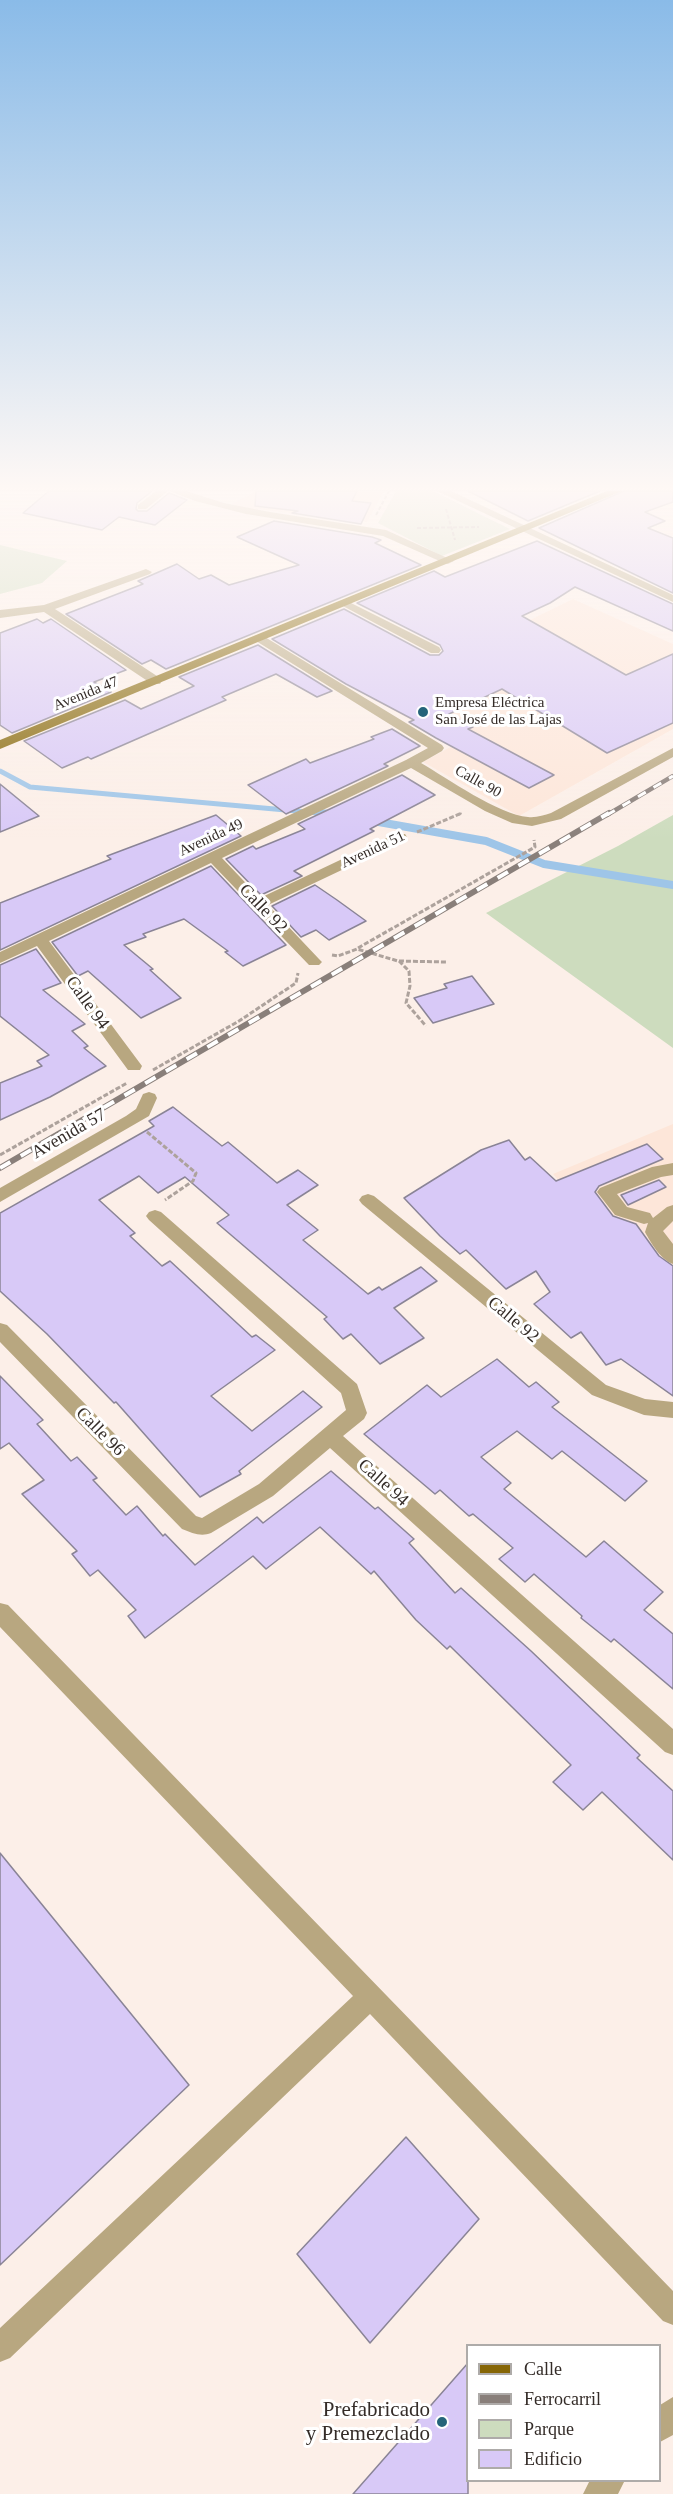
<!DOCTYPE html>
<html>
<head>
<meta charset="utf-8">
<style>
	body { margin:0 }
	#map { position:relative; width:673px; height:2494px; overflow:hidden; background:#fcefe8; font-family:Georgia,serif }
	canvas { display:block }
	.legend { position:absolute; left:466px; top:2344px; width:195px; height:138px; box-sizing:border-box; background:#fff; border:2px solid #aeaba9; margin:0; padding:8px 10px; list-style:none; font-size:18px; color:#342c28 }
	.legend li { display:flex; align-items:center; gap:12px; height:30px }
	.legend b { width:30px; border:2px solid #aeaba9 }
</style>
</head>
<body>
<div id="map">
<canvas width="673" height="2494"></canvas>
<ul class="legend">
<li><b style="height:8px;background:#866606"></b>Calle</li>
<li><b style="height:8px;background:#897f7a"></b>Ferrocarril</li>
<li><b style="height:16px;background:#cddcbe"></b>Parque</li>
<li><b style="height:16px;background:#d8c9f7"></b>Edificio</li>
</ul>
</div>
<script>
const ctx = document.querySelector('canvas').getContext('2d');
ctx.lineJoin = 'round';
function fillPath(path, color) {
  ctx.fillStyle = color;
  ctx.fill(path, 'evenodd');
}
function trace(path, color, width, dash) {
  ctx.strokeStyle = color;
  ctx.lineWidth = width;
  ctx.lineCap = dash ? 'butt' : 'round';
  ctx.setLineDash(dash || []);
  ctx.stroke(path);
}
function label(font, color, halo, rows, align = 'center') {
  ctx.font = font + ' Georgia,serif';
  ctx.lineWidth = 6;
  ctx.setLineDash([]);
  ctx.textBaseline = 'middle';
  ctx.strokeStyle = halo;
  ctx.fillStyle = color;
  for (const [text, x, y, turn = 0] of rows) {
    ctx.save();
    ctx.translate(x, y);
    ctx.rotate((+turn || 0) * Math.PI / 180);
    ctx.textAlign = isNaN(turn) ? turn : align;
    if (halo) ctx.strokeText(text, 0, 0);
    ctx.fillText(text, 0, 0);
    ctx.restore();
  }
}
const built = new Path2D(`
	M 257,491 L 384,491 L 367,522 L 239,507 L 231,504 Z
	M 573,599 L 673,644 L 673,729 L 519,816 L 423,762 L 456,744 L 370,698 Z
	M 673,1124 L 673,1307 L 553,1174 Z`);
const green = new Path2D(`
	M 396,491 L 433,491 L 510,529 L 442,556 L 378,523 Z
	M 0,545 L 67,561 L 42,583 L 0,594 Z
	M 673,815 L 673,1048 L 486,913 L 618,846 Z`);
const streamFar1 = new Path2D(`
	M 0,771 L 30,787 L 330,814`);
const stream = new Path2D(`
	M 319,813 L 330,814
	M 373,821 L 486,841 L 544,864 L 673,885`);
const building = new Path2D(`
	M 49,491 L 152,491 L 137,503 L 136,509 L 138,511 L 147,511 L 169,493 L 187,500 L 155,525 L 119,517 L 102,530 L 23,513 Z
	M 256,491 L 357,491 L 352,501 L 371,503 L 361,524 L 292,513 L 298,511 L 255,506 Z
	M 468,491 L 600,491 L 528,521 Z
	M 624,491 L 673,491 L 673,502 L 645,512 L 665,521 L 648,528 L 673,538 L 673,593 L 539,528 Z
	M 274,521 L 372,537 L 381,540 L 375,543 L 421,565 L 166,669 L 151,660 L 142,664 L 66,614 L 143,584 L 138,581 L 177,564 L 199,579 L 211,575 L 229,585 L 299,565 L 237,537 Z
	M 537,541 L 673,604 L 673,631 L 575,587 L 550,603 L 522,616 L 626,675 L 673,654 L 673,723 L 607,753 L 502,689 L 449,714 L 473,727 L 468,729 L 554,775 L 529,788 L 436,738 L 409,722 L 414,720 L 346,684 L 272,639 L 344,609 L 430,655 L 439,655 L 443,651 L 440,645 L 357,603 L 434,571 L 445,577 Z
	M 37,619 L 43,623 L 51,619 L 126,670 L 94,682 L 111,692 L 12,733 L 0,725 L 0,633 Z
	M 258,645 L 332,691 L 317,697 L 276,674 L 222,697 L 226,700 L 91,759 L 88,757 L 62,768 L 24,741 L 125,700 L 141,709 L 194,686 L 179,677 Z
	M 392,729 L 420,746 L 384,764 L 388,766 L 286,814 L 248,785 L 306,759 L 310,763 L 374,739 L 371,737 Z
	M 402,775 L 435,795 L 370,829 L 374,831 L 294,871 L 302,876 L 261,895 L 226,859 L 253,846 L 256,849 L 305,829 L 298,824 Z
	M 0,784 L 39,816 L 0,832 Z
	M 216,815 L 241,836 L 0,950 L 0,903 L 111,859 L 107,856 Z
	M 211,866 L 286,945 L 243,966 L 225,952 L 228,951 L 184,919 L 143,934 L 146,937 L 124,945 L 153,969 L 150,970 L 181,998 L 141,1018 L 88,971 L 78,976 L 52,942 Z
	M 315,885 L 337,900 L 366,921 L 329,940 L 316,930 L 301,937 L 272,906 Z
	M 36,949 L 61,983 L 43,990 L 85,1024 L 72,1031 L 88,1046 L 84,1048 L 106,1066 L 50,1097 L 0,1120 L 0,1083 L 42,1066 L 37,1061 L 49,1055 L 0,1016 L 0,965 Z
	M 472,976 L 494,1004 L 433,1023 L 414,998 L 447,988 L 444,984 Z
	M 173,1107 L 222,1146 L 228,1142 L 277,1183 L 298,1170 L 318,1185 L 287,1205 L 318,1230 L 303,1240 L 368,1294 L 379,1287 L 382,1290 L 421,1267 L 437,1281 L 394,1308 L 424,1338 L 380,1364 L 351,1334 L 343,1339 L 324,1319 L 327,1317 L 217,1223 L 229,1215 L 185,1177 L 158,1193 L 139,1176 L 99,1200 L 135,1233 L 130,1236 L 162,1266 L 170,1261 L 252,1337 L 256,1335 L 275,1350 L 211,1396 L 252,1431 L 303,1391 L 322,1407 L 239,1471 L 241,1474 L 200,1497 L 116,1402 L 114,1403 L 47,1334 L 0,1291 L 0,1213 L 154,1126 L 149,1121 Z
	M 509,1140 L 525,1160 L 530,1157 L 556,1181 L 647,1144 L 663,1159 L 599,1186 L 595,1192 L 613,1216 L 636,1224 L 659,1256 L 673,1266 L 673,1396 L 621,1359 L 606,1365 L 581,1332 L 571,1338 L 534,1304 L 550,1292 L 536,1271 L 506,1289 L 466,1250 L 460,1254 L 440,1236 L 404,1198 L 481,1150 Z
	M 659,1180 L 666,1187 L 628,1205 L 621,1195 Z
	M 497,1359 L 529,1387 L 536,1382 L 559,1402 L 552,1407 L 647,1481 L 625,1501 L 562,1451 L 552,1459 L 517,1431 L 481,1457 L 511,1483 L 504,1489 L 586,1557 L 604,1541 L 663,1592 L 644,1610 L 673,1634 L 673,1689 L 614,1639 L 611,1642 L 581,1618 L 582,1616 L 534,1574 L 525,1582 L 499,1559 L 513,1548 L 473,1514 L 469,1516 L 440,1490 L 435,1494 L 364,1434 L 427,1385 L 441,1397 Z
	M 0,1376 L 43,1420 L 37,1424 L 71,1461 L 77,1457 L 97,1478 L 93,1480 L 126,1515 L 137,1506 L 163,1536 L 165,1534 L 195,1565 L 257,1517 L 263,1523 L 331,1471 L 375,1509 L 378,1507 L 414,1539 L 409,1543 L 455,1593 L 461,1588 L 531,1651 L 640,1755 L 637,1758 L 673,1791 L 673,1860 L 602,1792 L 583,1810 L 553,1782 L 571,1765 L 450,1646 L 447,1649 L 416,1620 L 374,1571 L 371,1574 L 320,1527 L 266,1569 L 253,1556 L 145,1638 L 128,1616 L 136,1610 L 98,1570 L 90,1576 L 72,1554 L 77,1551 L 22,1494 L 44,1480 L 9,1443 L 0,1449 Z
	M 0,1853 L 189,2085 L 0,2265 Z
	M 406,2137 L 479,2219 L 370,2343 L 297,2254 Z
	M 468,2363 L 468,2494 L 353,2494 Z`);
const pathFar1 = new Path2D(`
	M 446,509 L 455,540
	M 376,515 L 389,491
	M 417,528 L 479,527
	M 458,815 L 462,813`);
const path = new Path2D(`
	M 417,832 L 462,813
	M 358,948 L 535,847 L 534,840
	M 332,955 L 338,956 L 357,949 L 398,961 L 446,962
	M 399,961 L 409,971 L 410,986 L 406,1003 L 426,1026
	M 153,1070 L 239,1021 L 296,983 L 298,973
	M 147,1132 L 196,1173 L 193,1181 L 165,1200
	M 0,1155 L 127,1083`);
const minor = new Path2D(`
	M 156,491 L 168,491 L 146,509 L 138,509 L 138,505 Z
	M 170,491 L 186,491 L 224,503 L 270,512 L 386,530 L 454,561 L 448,564 L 444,563 L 383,536 L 246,514 L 195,501 Z
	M 437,491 L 451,491 L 673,595 L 673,602 Z
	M 146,569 L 152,572 L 150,574 L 55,609 L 160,678 L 162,681 L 160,684 L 152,684 L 44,612 L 0,618 L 0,610 L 44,605 Z
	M 345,600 L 439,647 L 441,650 L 439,653 L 431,653 L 341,605 L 339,603 Z
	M 260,634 L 442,745 L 444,748 L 442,751 L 421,763 C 447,778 499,815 528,817 C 536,818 544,815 551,813 L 673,748 L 673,757 L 561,819 L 532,826 L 512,823 L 485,811 L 411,768 L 222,858 L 260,898 L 395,834 L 405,834 L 407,837 L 405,840 L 268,905 L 319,959 L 322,962 L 319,965 L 309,965 L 211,863 L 49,941 L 142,1066 L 140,1070 L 128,1070 L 37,946 L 0,963 L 0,952 L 406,760 L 428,748 L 256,641 L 254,638 Z
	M 149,1092 L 155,1094 L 157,1098 L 149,1116 L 0,1202 L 0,1188 L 126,1116 L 136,1109 L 143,1094 Z
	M 673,1163 L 673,1175 L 661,1177 L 617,1194 L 627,1207 L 650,1213 L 653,1218 L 667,1207 L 673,1205 L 673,1221 L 663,1231 L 673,1244 L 673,1264 C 661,1260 651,1243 645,1232 L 648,1223 L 644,1224 L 615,1215 L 597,1192 L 600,1188 L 652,1167 Z
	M 368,1194 L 374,1196 L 606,1385 L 645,1399 L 673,1402 L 673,1418 L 644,1415 L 592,1395 L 362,1204 L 359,1200 L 362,1196 Z
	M 155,1210 L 161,1212 L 357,1384 L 367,1413 L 364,1419 L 343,1436 L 673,1729 L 673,1755 L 665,1752 L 330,1448 L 273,1496 L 211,1533 C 201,1537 192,1533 182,1529 L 0,1342 L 0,1323 L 7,1325 L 196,1516 L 202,1518 L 259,1484 L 346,1410 L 341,1393 L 149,1220 L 146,1216 L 149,1212 Z
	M 0,1603 L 8,1605 L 673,2291 L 673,2325 L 663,2321 L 370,2014 L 10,2358 L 0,2362 L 0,2328 L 353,1996 L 0,1627 Z
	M 673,2397 L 673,2435 L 660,2442 L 660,2405 Z
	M 590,2480 L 625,2480 L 618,2494 L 583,2494 Z`);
const major = new Path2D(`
	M 607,491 L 622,491 L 0,749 L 0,740 Z`);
const railFar1 = new Path2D(`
	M 607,815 L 673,776`);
const rail = new Path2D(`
	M 0,1168 L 609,813`);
const markers = [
	[423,712,6,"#25647a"],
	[442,2422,6,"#25647a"]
];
const farStreetnames = [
	["Avenida 47",86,694,-22],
	["Calle 90",478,782,29],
	["Avenida 49",211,838,-25],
	["Avenida 51",373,850,-25]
];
const farPoinames = [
	["Empresa Eléctrica",435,703],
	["San José de las Lajas",435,720]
];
const streetNames = [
	["Calle 92",263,909,46],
	["Calle 94",87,1003,54],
	["Avenida 57",69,1134,-30],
	["Calle 92",513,1320,40],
	["Calle 96",100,1432,45],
	["Calle 94",383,1483,42]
];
const nearPoinames = [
	["Prefabricado",430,2410],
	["y Premezclado",430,2434]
];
fillPath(built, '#fde6d9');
fillPath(green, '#cddcbe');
trace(streamFar1, '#9ec5e8', 5);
trace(stream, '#9ec5e8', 8);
fillPath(building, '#d8c9f7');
trace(building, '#8a8496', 1.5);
trace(pathFar1, '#ada29c', 2, [4, 2]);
trace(path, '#ada29c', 3, [5, 2]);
fillPath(minor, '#b8a780');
fillPath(major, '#866606');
trace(railFar1, '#897f7a', 4.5);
trace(rail, '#897f7a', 6);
trace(railFar1, '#fff', 3, [9]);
trace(rail, '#fff', 4, [12]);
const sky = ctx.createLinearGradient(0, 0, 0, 840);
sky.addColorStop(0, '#8abbe8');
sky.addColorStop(0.58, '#fef8f5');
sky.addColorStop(1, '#fef8f500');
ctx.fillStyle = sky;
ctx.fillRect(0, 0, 673, 840);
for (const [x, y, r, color] of markers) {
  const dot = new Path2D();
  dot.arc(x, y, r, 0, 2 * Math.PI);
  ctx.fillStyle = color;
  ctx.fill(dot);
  trace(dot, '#fff', 2);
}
label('15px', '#342c28', '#fff', farStreetnames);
label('15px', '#342c28', '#fff', farPoinames, 'left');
label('18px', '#342c28', '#fff', streetNames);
label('21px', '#342c28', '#fff', nearPoinames, 'right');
</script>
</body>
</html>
